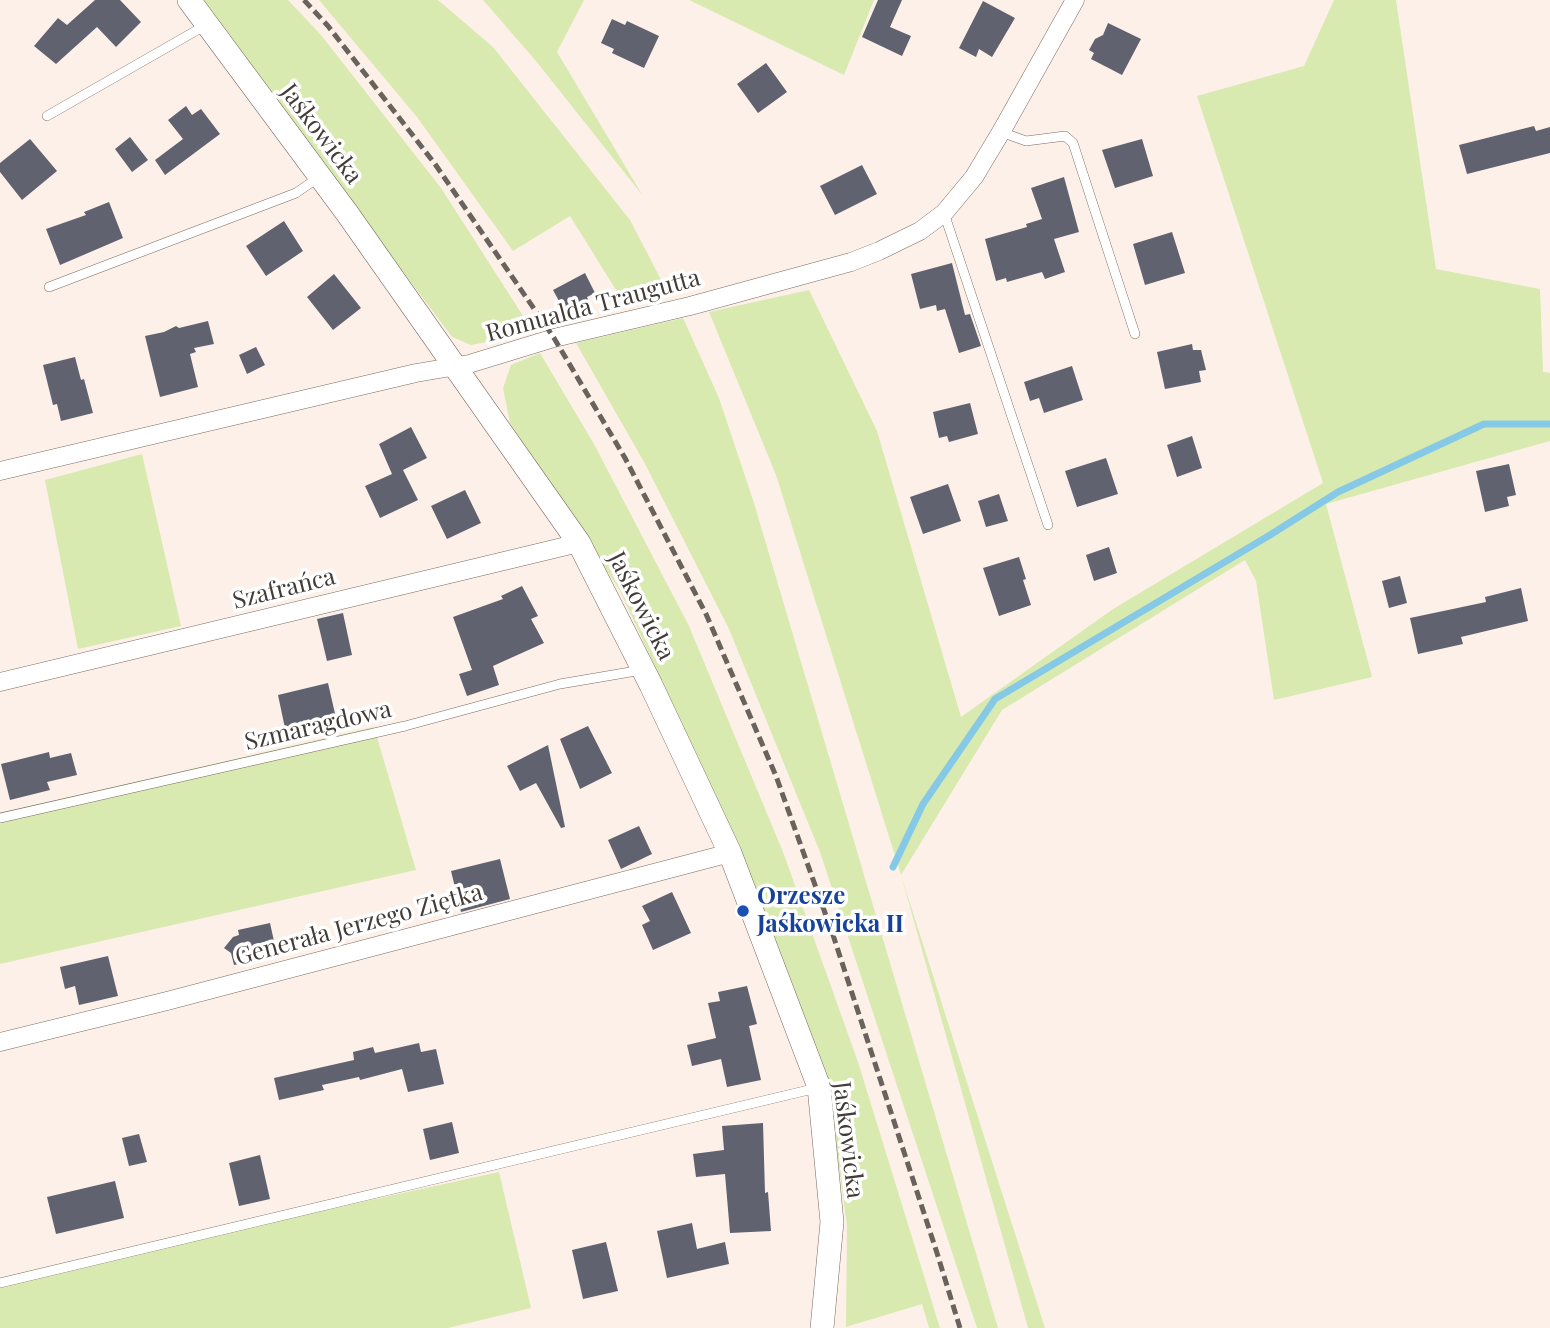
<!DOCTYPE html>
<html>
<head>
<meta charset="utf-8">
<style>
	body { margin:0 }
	canvas { display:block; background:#fdf0e8 }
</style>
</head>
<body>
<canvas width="1550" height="1328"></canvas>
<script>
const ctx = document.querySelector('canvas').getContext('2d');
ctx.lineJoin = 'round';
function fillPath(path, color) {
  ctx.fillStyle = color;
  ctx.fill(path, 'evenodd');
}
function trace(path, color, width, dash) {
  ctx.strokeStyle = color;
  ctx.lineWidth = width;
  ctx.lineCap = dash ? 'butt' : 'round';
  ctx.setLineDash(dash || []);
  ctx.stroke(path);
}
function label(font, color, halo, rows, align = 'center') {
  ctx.font = font + ' "Playfair Display",serif';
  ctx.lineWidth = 7;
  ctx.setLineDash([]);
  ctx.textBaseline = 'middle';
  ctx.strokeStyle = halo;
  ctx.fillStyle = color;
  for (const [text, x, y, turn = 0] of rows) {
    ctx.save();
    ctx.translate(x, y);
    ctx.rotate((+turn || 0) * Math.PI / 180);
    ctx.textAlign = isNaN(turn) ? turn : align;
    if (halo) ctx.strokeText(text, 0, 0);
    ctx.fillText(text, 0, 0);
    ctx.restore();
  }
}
const green = new Path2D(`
	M 200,0 L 288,0 L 321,35 L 441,188 L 534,333 L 471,345 L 452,337 Z
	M 319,0 L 438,0 L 493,47 L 630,220 L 669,295 L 626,306 L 570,216 L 513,251 L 417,117 Z
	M 483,0 L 584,0 L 557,52 L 643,196 L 536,61 Z
	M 689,0 L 874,0 L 844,75 Z
	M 1334,0 L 1396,0 L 1436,269 L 1540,289 L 1543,372 L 1550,373 L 1550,441 L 1326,504 L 1372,677 L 1274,700 L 1256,581 L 1245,560 L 1002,710 L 901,875 L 1045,1328 L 1028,1328 L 901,875 L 776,475 L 709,312 L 809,290 L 877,431 L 961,717 L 1113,609 L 1323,483 L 1197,96 L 1304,66 Z
	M 683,318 L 719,398 L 754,503 L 998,1328 L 977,1328 L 820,852 L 729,629 L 644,462 L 576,343 Z
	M 540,353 L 594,444 L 689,626 L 783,852 L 858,1062 L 940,1328 L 929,1328 L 922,1304 L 846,1327 L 847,1226 L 828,1086 L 742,854 L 620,591 L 510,423 L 503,388 L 511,365 Z
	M 142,454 L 181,626 L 78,649 L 45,480 Z
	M 374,727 L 416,870 L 0,964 L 0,813 Z
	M 499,1172 L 531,1308 L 448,1328 L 0,1328 L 0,1281 Z`);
const stream = new Path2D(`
	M 893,867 L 923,804 L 995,699 L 1270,535 L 1338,492 L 1484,424 L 1550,424`);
const building = new Path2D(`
	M 95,0 L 120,0 L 141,22 L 116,47 L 97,27 L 56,64 L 34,46 L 58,18 L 67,25 Z
	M 878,0 L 902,0 L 890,27 L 911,36 L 902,56 L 862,37 Z
	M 983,1 L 1015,18 L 992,57 L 979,49 L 976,57 L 959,48 Z
	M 612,19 L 625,25 L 627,21 L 659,36 L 644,68 L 612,53 L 614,49 L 601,43 Z
	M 1108,23 L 1141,39 L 1122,75 L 1091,59 L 1094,53 L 1089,50 L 1095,39 L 1103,35 Z
	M 766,63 L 787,92 L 758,113 L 737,84 Z
	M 186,106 L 192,115 L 201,109 L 220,134 L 165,175 L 155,160 L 183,139 L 168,120 Z
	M 1534,126 L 1536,131 L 1550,127 L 1550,153 L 1467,174 L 1459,145 Z
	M 130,137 L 148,160 L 132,172 L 115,149 Z
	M 30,139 L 57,171 L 22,200 L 0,172 L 0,163 Z
	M 1142,139 L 1153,176 L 1115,188 L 1102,150 Z
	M 862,165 L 877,194 L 835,215 L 820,186 Z
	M 1064,177 L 1079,232 L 1054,239 L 1065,272 L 1045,279 L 1042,272 L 1007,282 L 1006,278 L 996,281 L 985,239 L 1027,227 L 1026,224 L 1042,219 L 1031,188 Z
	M 109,202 L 123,238 L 60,265 L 46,229 L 86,215 L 84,212 Z
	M 284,221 L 303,251 L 266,276 L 246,246 Z
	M 1172,232 L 1185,273 L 1145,285 L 1133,244 Z
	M 952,263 L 965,315 L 970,314 L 981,346 L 959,353 L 945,309 L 937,311 L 936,305 L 920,309 L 911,274 Z
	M 585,273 L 595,293 L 587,297 L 589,302 L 566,314 L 553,290 Z
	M 334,274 L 361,308 L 333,330 L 307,297 Z
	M 208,321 L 214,344 L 194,348 L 196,352 L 190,354 L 198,387 L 160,397 L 145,336 L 164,332 L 176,326 L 179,328 Z
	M 1192,344 L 1193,350 L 1201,350 L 1206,370 L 1199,371 L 1201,382 L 1165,389 L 1157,352 Z
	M 256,347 L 265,365 L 247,374 L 239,355 Z
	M 75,357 L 81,380 L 84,379 L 93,413 L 61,421 L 57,404 L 53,405 L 43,365 Z
	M 1072,366 L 1083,400 L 1044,413 L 1039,398 L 1030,401 L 1024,382 Z
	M 970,403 L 978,434 L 949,442 L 947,436 L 939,438 L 933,412 Z
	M 411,427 L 427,458 L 403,470 L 418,500 L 380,518 L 365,486 L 392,474 L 379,444 Z
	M 1192,436 L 1202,468 L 1177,477 L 1167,445 Z
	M 1106,458 L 1118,494 L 1077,507 L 1065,471 Z
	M 1509,464 L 1516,495 L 1507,497 L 1509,506 L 1485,512 L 1476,471 Z
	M 948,484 L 961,521 L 923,534 L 910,497 Z
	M 465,490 L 481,523 L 447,539 L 431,506 Z
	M 999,494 L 1008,521 L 986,527 L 978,501 Z
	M 1109,547 L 1117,573 L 1094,581 L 1086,555 Z
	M 1019,557 L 1026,579 L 1023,580 L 1031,605 L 999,616 L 983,568 Z
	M 1400,576 L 1407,603 L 1389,608 L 1382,581 Z
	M 522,586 L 538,616 L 531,619 L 544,643 L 493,666 L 499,685 L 467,696 L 459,674 L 472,670 L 453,617 L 503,599 L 501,596 Z
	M 1521,588 L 1528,621 L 1461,637 L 1463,644 L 1418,654 L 1410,618 L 1486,602 L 1485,597 Z
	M 343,613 L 352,655 L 327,661 L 317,619 Z
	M 328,683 L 336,718 L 317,722 L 318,726 L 286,733 L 278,695 Z
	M 588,726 L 612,773 L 580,789 L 560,739 Z
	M 548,745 L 565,827 L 561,828 L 536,783 L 520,791 L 507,766 Z
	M 49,752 L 50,758 L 71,753 L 77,775 L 47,782 L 50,790 L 10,800 L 1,764 Z
	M 639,826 L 652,854 L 621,869 L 608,840 Z
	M 500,859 L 510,899 L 461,912 L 451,871 Z
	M 672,892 L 691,933 L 653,950 L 642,925 L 650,921 L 642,906 Z
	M 270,923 L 277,955 L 234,965 L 231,953 L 224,948 L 233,937 L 239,935 L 238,930 Z
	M 108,956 L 118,996 L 79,1005 L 75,986 L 65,989 L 60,967 Z
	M 747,986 L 757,1024 L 749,1026 L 761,1080 L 727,1087 L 721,1059 L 692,1066 L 687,1045 L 716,1038 L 708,1003 L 720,1001 L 718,992 Z
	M 419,1043 L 421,1052 L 436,1049 L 444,1084 L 408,1092 L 402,1069 L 360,1080 L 359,1077 L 322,1085 L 324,1090 L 279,1100 L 274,1078 L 354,1060 L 353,1052 L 373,1047 L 375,1053 Z
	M 452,1122 L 459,1153 L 430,1160 L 423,1129 Z
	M 763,1123 L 765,1193 L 768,1192 L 771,1231 L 730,1233 L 725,1174 L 696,1177 L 693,1154 L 724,1150 L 722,1126 Z
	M 139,1134 L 147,1162 L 129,1166 L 122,1138 Z
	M 260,1155 L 270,1199 L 239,1206 L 229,1163 Z
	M 115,1181 L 124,1218 L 56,1234 L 47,1197 Z
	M 692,1223 L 697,1249 L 725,1242 L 729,1264 L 667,1278 L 657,1231 Z
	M 606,1242 L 618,1291 L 583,1299 L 572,1250 Z`);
const service = new Path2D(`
	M 47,116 L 206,25
	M 1001,132 L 1026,141 L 1065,136 L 1073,143 L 1135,334
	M 944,213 L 1048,525
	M 49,287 L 296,193 L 319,177
	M 0,818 L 405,726 L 560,684 L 642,670
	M 0,1283 L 817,1088`);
const minor = new Path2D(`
	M 0,471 L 416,373 L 469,364 L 554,338 L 690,306 L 851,262 L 879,251 L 920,231 L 944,213 L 974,177 L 1001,132 L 1075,0
	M 0,682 L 579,543
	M 0,1042 L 167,1001 L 730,853`);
const tertiary = new Path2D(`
	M 189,0 L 347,213 L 579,543 L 651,685 L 730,853 L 819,1087 L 832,1222 L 822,1328`);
const rail = new Path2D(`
	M 304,0 L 328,26 L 435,164 L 554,338 L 625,458 L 706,614 L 776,776 L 834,938 L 937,1253 L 960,1328`);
const markers = [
	[743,911,7,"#1a4fb4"]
];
const streetNames = [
	["Jaśkowicka",321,134,53],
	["Romualda Traugutta",593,306,-15],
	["Szafrańca",284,589,-14],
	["Jaśkowicka",641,606,63],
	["Szmaragdowa",318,726,-13],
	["Generała Jerzego Ziętka",359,925,-15],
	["Jaśkowicka",848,1140,83]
];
const transitNames = [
	["Orzesze",757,897],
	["Jaśkowicka II",757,925]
];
fillPath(green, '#d9eab0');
trace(stream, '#86c9e7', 7);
fillPath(building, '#616270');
trace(service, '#7b6c63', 10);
trace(minor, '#7b6c63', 19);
trace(tertiary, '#7b6c63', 24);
trace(service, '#fff', 9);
trace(minor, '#fff', 18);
trace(tertiary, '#fff', 23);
trace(rail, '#6a625d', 5, [10, 5]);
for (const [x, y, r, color] of markers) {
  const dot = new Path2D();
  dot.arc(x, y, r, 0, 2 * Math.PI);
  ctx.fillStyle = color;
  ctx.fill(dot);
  trace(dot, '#fff', 2.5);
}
label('24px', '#423b37', '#fff', streetNames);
label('bold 24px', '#164399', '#fff', transitNames, 'left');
</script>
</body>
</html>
